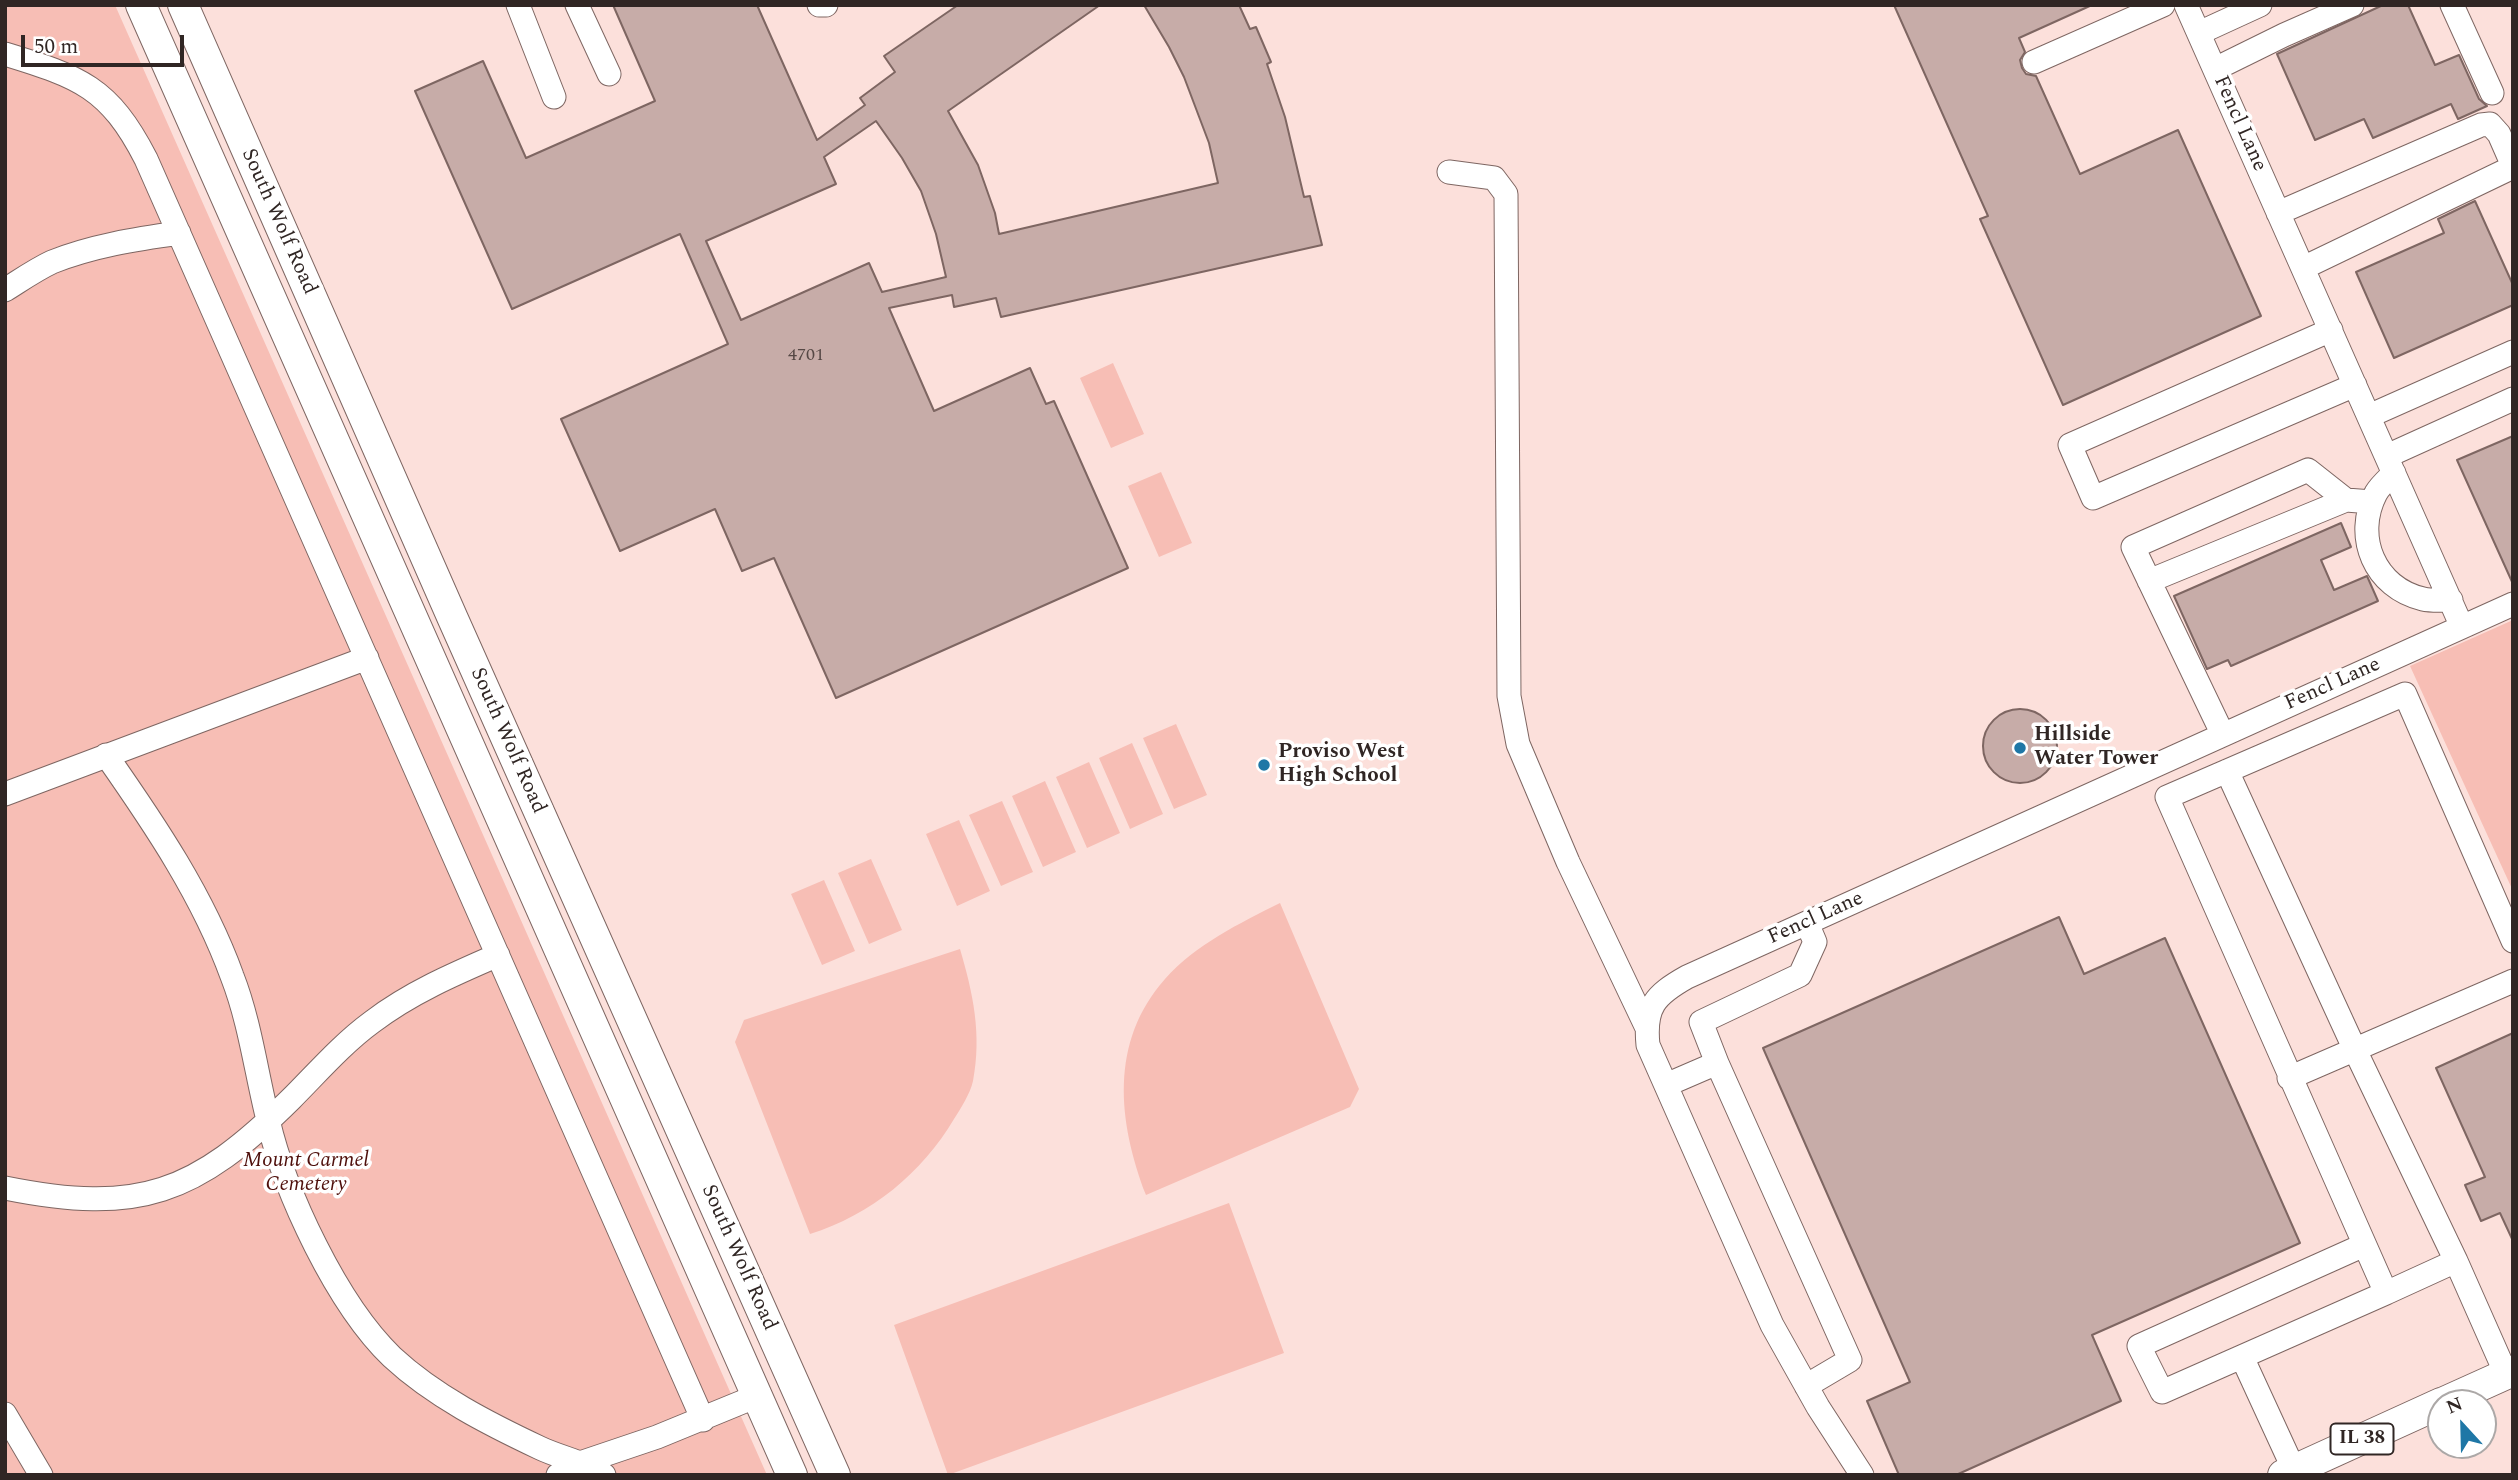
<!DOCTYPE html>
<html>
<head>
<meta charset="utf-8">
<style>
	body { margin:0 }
	#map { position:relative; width:2518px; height:1480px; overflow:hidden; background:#fce0db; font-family:Spectral,serif }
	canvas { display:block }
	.frame { position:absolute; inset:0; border:7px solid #302624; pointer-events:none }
	.north { position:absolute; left:2427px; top:1389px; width:70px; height:70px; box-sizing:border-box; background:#fff; border:2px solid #aca8a7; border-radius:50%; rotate:338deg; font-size:19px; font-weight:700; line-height:28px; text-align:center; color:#302624 }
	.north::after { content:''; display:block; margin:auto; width:24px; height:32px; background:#1f77a6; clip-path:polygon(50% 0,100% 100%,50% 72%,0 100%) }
	.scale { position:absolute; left:21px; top:35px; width:163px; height:32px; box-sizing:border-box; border:4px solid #302624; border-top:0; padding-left:9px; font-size:21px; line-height:24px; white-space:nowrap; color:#302624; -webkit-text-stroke:5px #fff; paint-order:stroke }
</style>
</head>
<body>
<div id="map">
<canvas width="2518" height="1480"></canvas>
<div class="frame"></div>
<div class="north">N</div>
<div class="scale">50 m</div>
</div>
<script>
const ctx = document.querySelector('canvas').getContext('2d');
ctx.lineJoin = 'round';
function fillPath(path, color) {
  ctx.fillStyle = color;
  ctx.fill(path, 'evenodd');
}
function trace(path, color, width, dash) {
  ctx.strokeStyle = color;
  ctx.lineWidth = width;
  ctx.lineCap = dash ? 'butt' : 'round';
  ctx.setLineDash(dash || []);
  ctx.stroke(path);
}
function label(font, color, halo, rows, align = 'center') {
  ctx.font = font + ' Spectral,serif';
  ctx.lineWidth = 7;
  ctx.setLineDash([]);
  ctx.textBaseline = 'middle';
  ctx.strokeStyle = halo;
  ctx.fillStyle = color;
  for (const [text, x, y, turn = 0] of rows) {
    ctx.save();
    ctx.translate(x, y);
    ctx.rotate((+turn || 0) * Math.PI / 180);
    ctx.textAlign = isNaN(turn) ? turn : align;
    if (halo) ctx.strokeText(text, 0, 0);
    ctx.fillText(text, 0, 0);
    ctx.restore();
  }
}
const green = new Path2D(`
	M 5,5 L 115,5 L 767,1475 L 5,1475 Z
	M 1113,363 L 1144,434 L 1111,448 L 1080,378 Z
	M 1161,472 L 1192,543 L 1159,557 L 1128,486 Z
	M 2513,620 L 2513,891 L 2410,666 Z
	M 1176,724 L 1207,795 L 1174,809 L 1143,738 Z
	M 1132,743 L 1163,814 L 1130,829 L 1099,758 Z
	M 1089,762 L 1120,833 L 1087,848 L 1056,777 Z
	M 1045,781 L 1076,852 L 1043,867 L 1012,796 Z
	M 1002,801 L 1033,872 L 1001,886 L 969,815 Z
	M 959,820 L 990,891 L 957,906 L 926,834 Z
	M 871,859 L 902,930 L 869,944 L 838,873 Z
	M 824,880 L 855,951 L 822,965 L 791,894 Z
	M 1280,903 L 1359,1089 L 1350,1107 L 1146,1195 C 1118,1122 1109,1042 1165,979 C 1195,945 1240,923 1280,903 Z
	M 960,949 C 973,993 982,1034 973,1081 C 970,1094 961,1108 954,1119 C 922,1173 871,1215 810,1234 L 735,1042 L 744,1020 Z
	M 1229,1203 L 1284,1353 L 948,1475 L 894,1325 Z`);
const building = new Path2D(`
	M 613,5 L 757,5 L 817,140 L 865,105 L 860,98 L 895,72 L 884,56 L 958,5 L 1100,5 L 948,111 L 978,165 L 995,213 L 999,234 L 1218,183 L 1209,143 L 1184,77 L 1169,47 L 1144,5 L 1239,5 L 1250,29 L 1256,27 L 1271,62 L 1267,64 L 1285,117 L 1304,197 L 1310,196 L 1322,245 L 1001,317 L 996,298 L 954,307 L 952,295 L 889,308 L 934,411 L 1030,368 L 1046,404 L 1054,401 L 1128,568 L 836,698 L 774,558 L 742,571 L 715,509 L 620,551 L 561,419 L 728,344 L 680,234 L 512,309 L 415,91 L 483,61 L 526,158 L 655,101 ZM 876,121 L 902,158 L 921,191 L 936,234 L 946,277 L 882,292 L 869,263 L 741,320 L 706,241 L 836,184 L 824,157 Z
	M 1894,5 L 2092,5 L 2019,38 L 2025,52 L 2020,60 L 2022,68 L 2026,74 L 2036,76 L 2080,174 L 2178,130 L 2261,316 L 2063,405 L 1980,219 L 1988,216 Z
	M 2383,5 L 2408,5 L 2435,65 L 2459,55 L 2479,99 L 2487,106 L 2458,119 L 2451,104 L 2373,138 L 2364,119 L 2315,140 L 2277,54 Z
	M 2475,201 L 2513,285 L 2513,305 L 2394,358 L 2356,272 L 2444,233 L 2438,219 Z
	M 2513,436 L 2513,584 L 2457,460 Z
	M 2341,523 L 2351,547 L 2321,560 L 2334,590 L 2367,576 L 2378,601 L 2231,666 L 2228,660 L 2207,669 L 2174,596 Z
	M1983 746a37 37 0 1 1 74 0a37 37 0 1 1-74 0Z
	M 2059,917 L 2084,974 L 2165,938 L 2300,1243 L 2092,1335 L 2121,1401 L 1956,1475 L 1899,1475 L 1867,1401 L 1910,1382 L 1763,1048 Z
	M 2513,1033 L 2513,1241 L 2500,1213 L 2481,1221 L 2465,1185 L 2485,1177 L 2436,1068 Z`);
const minor = new Path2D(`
	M 518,5 L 554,97
	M 577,5 L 609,74
	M 819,5 L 826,5
	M 2186,5 L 2462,627
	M 2452,5 L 2492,93
	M 2199,33 L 2260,5
	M 5,54 C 80,77 109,87 146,159 L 703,1420
	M 2034,62 L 2163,5
	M 2215,69 L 2284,35 L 2352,5
	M 1449,172 L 1494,178 L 1506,194 L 1509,696 L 1518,744 L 1568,862 L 1646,1026
	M 2278,213 L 2481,125 L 2490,124 L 2499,134 L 2513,166
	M 2303,268 L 2513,167
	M 5,290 C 21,280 35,270 52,262 C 92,246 136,239 179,233
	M 2331,330 L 2070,445 L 2093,498 L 2355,385
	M 2369,416 L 2513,352
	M 2387,456 L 2513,399
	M 2394,473 C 2388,479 2380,486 2376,493 C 2353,537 2375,588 2423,599 C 2432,601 2442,600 2451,600
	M 2149,581 L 2346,500
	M 2223,735 L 2133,547 L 2308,470 L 2346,500 L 2372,502
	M 106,755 C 155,825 203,896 232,976 C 250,1022 256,1072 268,1120 C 285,1193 337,1304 392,1357 C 434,1396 489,1424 540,1448 C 561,1458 585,1462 604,1475
	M 2227,771 L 2355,1050 L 2456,1261 L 2506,1374
	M 5,794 L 367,658
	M 1717,1063 L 1701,1022 L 1800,975 L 1815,942 L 1807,923
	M 2289,1078 L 2513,981
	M 1666,1085 L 1717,1063 L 1850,1360 L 1806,1386
	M 5,1188 C 139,1215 195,1194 291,1099 C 317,1073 342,1044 372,1022 C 410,993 454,974 498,955
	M 2364,1245 L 2139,1346 L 2162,1392 L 2386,1293
	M 2456,1261 L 2386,1293 L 2167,797 L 2405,694 L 2513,941
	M 2242,1357 L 2294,1470
	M 5,1414 L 41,1475
	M 558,1475 L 580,1463 L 657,1437 L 757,1396
	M 1862,1475 L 1818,1407 L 1772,1325 L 1648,1045 C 1644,1007 1655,995 1687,977 L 2513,604`);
const major = new Path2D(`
	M 141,5 L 792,1475
	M 183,5 L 453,619 L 835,1475
	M 2442,1403 L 2513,1371
	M 2283,1475 L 2441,1403`);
const markers = [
	[2020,748,7,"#1f77a6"],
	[1264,765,7,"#1f77a6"]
];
const numberNames = [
	["4701",806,356]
];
const shields = [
	[2362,1439,63]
];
const shieldNames = [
	["IL 38",2362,1439]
];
const streetNames = [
	["Fencl Lane",2239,124,66],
	["South Wolf Road",278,222,66],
	["Fencl Lane",2333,685,-24],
	["South Wolf Road",507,741,66],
	["Fencl Lane",1816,919,-24],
	["South Wolf Road",738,1258,66]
];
const poiNames = [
	["Hillside",2034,736],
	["Water Tower",2034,760],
	["Proviso West",1278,753],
	["High School",1278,777]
];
const parkNames = [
	["Mount Carmel",306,1162],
	["Cemetery",306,1186]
];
fillPath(green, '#f7beb5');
fillPath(building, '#c7aca8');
trace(building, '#7e6662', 2);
trace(minor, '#7e6662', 25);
trace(major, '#7e6662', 32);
trace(minor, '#fff', 23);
trace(major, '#fff', 30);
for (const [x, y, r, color] of markers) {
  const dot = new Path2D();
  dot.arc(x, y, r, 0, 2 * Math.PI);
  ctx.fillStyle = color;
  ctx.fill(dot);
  trace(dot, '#fff', 2.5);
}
label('18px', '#564845', null, numberNames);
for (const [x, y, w] of shields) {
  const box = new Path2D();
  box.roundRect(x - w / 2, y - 15.5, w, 31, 5);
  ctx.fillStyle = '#fff';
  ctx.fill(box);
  trace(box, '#302624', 2);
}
label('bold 19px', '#302624', null, shieldNames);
label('21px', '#302624', '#fff', streetNames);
label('bold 21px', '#302624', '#fff', poiNames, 'left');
label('italic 21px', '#4e0f0b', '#fff', parkNames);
</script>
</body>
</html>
